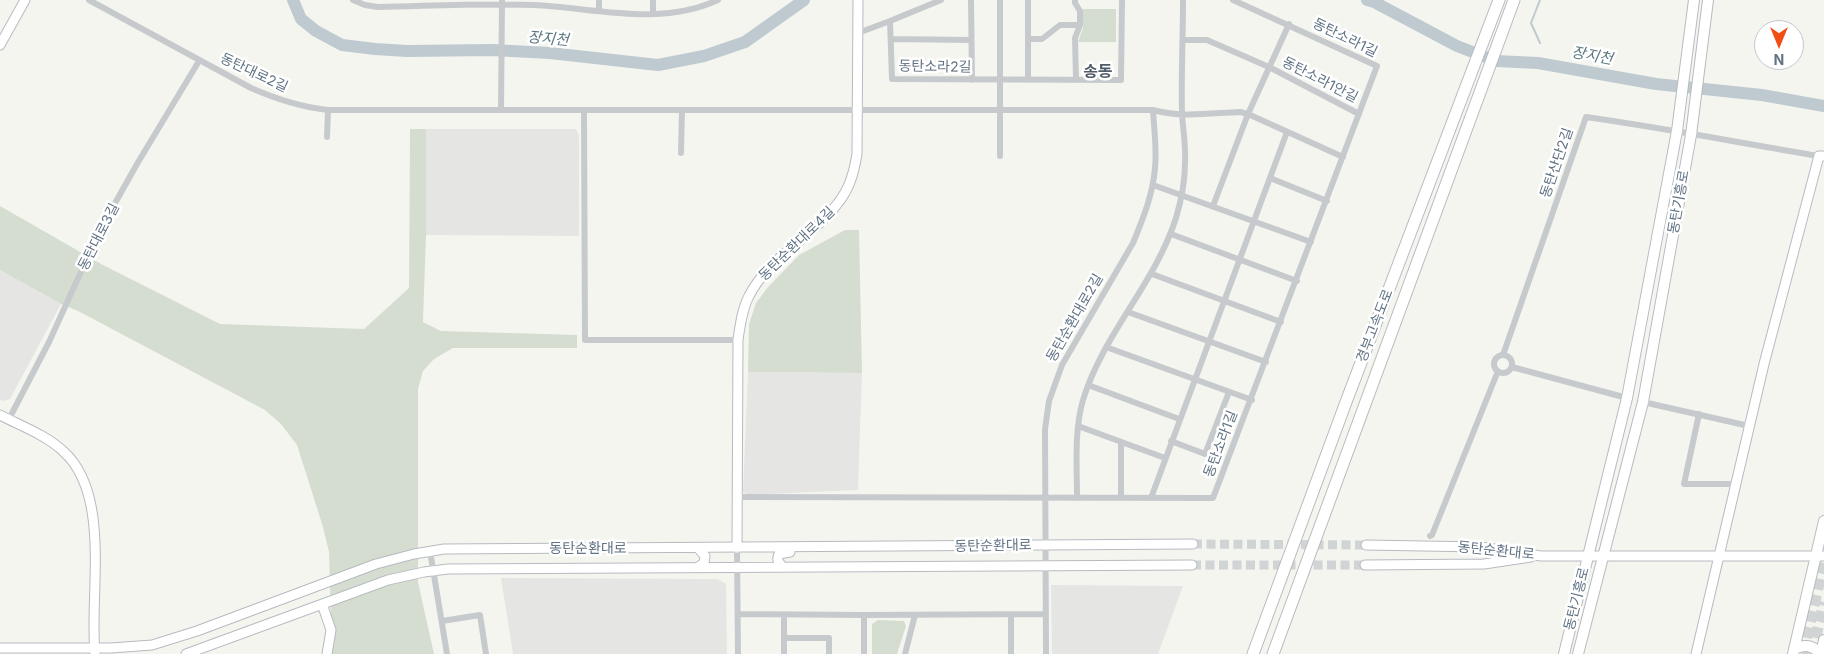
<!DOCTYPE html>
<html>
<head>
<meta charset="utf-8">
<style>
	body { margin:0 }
	#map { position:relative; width:1824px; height:654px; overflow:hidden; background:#f5f5f0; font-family:Inter,sans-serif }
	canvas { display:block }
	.north { position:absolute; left:1754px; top:20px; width:50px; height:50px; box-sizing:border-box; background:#fff; border:1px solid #c0c7ce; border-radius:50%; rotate:180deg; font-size:14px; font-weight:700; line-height:20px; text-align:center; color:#617384 }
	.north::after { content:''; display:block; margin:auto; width:18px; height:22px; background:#f14d14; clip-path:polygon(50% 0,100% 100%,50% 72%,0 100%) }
</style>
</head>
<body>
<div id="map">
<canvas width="1824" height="654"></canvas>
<div class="north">N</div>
</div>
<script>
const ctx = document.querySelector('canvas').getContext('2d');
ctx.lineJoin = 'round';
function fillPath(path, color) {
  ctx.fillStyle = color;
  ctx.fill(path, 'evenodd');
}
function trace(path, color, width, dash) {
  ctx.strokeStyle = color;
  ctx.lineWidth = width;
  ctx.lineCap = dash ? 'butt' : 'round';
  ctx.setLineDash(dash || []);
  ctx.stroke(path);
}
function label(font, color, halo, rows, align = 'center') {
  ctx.font = font + ' Inter,"Noto Sans KR",sans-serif';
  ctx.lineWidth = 5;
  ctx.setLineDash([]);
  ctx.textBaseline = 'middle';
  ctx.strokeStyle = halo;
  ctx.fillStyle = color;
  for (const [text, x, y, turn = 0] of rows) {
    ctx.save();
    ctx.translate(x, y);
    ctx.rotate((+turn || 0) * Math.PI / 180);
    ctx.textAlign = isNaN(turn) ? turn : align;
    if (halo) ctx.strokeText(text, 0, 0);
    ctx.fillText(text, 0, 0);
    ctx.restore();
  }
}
const built = new Path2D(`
	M 426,129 L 576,129 L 579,135 L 579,236 L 426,235 Z
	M 0,270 L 61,304 L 10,399 L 3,401 L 0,400 Z
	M 748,372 L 862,373 L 858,490 L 748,495 L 743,492 Z
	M 501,578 L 718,579 L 726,584 L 727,654 L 513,654 Z
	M 1051,585 L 1183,586 L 1158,654 L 1052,654 Z`);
const green = new Path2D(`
	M 1083,9 L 1116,9 L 1116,42 L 1078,42 L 1083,28 Z
	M 410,129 L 426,129 L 426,235 L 423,322 L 441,331 L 577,335 L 577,348 L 453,348 L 434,359 L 423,371 L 418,389 L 418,582 L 434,654 L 322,654 L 331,619 L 329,552 L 323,527 L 297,445 L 281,424 L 265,410 L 78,311 L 61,304 L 0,270 L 0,206 L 103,265 L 220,324 L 364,329 L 409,288 Z
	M 845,230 L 859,230 L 862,373 L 748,372 L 749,324 L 756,303 L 768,287 L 799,255 Z
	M 878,620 L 904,621 L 906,626 L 897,654 L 872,654 L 872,624 Z`);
const stream = new Path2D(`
	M 1540,0 L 1531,23 L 1540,43
	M 1538,63 L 1538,59`);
const river = new Path2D(`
	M 293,0 L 301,19 L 316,31 L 342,45 L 375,49 L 407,51 L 492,50 L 550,53 L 658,65 L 704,56 L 745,42 L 804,0
	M 1367,0 L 1374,2 L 1457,46 L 1496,61 L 1538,63 L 1656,84 L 1762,95 L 1824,106`);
const secondaryTunnel = new Path2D(`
	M 1193,544 L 1366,545
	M 1192,565 L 1365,565`);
const highwayTunnel = new Path2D(`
	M 1803,654 L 1824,561
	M 1812,654 L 1824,602`);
const street = new Path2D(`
	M 89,0 L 251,88 C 276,99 300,107 328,110 L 1153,110 C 1181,118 1212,113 1240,112 L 1248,114 L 1343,157
	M 353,0 L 365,5 L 378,7 C 430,6 482,3 534,5 C 596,8 659,27 718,0
	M 599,0 L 599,10
	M 653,0 L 653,14
	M 941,0 L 890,21 L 892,79 L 1121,80 L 1122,0
	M 971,0 L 972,80
	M 1028,0 L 1028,79
	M 1075,0 L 1075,3 L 1080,11 L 1080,25 L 1075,38 L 1076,79
	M 858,33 L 890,21
	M 891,39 L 971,40
	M 1028,39 L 1042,39 L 1060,25 L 1080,25
	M 1183,40 L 1207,40 L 1269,67 L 1359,114
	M 501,110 L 502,0
	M 584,110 L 585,340 L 738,340
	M 327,137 L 328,110
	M 681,153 L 682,110
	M 1000,156 L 1000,0
	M 1270,178 L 1327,201
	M 1153,185 L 1311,242
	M 1213,206 L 1248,114 L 1289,24
	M 1171,234 L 1297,281
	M 1152,274 L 1281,322
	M 1128,312 L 1266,362
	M 1106,347 L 1252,400
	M 1503,355 L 1586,117 C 1664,128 1741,143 1819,156
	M1494 364a9 9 0 1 1 18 0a9 9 0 1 1-18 0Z
	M 1512,367 L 1627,398
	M 1088,385 L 1179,419
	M 1643,402 L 1749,426
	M 1699,414 L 1684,484 L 1736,484
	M 9,419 L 49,342 L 100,230 L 137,164 L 199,61
	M 1078,426 L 1165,458
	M 1171,441 L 1205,454 L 1229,392
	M 737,497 L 1213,498 L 1377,66 L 1233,0
	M 1077,498 C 1077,465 1074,431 1083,400 C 1103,334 1155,284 1176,218 C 1181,201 1185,181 1185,163 C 1186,146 1183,130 1182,114 C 1181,76 1183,38 1183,0
	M 1121,498 L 1121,442
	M 1151,498 L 1287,132
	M 1430,536 L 1432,535 L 1498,371
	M 737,548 L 738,654
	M 430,551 L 447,654
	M 738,614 L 864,615
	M 784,615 L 784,654
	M 442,621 L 480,615 L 486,654
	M 784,638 L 829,638 L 829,654
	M 864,654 L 864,615 L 1046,614
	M 905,654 L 915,615
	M 1011,654 L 1011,615
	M 1046,654 L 1045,429 L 1049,401 L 1062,365 L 1133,243 C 1143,219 1153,194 1155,168 C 1157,149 1154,129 1153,110`);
const secondary = new Path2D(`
	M 0,45 L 25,0
	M 0,415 C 21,426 46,435 63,451 C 112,494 89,595 95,654
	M 1366,545 L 1481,547 L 1541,556 L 1824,556
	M 737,548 L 738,340 C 740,326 742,309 749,296 C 769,256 812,238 838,203 C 850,188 854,172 857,154 L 858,0
	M 1365,565 L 1484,564 L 1531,557
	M 698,567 L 704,563 L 705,556 L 698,548
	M 783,567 C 779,563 776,560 779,554 L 790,552
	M 322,604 L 331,630 L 327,654
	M 0,648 L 111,648 L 152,645 L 197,631 L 376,564 L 414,554 L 444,549 L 1193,544
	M 186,654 L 388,580 L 424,572 L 448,569 L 1192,565
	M 1696,654 L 1764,364 L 1819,156 L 1824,156`);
const primary = new Path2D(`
	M 1794,649 C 1805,644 1812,645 1821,654
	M 1564,654 L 1627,398 L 1677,131 L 1694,0
	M 1578,654 L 1643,402 L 1691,135 L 1708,0
	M 1793,654 L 1824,521
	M 1821,654 L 1824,640`);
const highway = new Path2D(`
	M 1253,654 L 1346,402 L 1499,0
	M 1273,654 L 1514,0`);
const streetNames = [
	["동탄소라1길",1345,38,26],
	["동탄소라2길",935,67,1],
	["동탄대로2길",254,73,25],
	["동탄소라1안길",1320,80,27],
	["동탄산단2길",1557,163,-71],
	["동탄기흥로",1679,202,-80],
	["동탄대로3길",99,237,-63],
	["동탄순환대로4길",797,244,-44],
	["동탄순환대로2길",1075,318,-60],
	["경부고속도로",1375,326,-69],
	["동탄소라1길",1221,444,-69],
	["동탄순환대로",993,546,-1],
	["동탄순환대로",588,549],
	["동탄순환대로",1496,551,6],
	["동탄기흥로",1577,599,-76]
];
const waterNames = [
	["장지천",548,39,5],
	["장지천",1592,56,10]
];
const quarterNames = [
	["송동",1098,72]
];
fillPath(built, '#e5e6e4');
fillPath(green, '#d5ddd1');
trace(stream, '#bfcad0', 2);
trace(river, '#bfcad0', 12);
trace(secondaryTunnel, '#d0d4d5', 9, [9, 4.5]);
trace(highwayTunnel, '#d0d4d5', 11, [11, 5.5]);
trace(secondary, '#b6bbc0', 11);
trace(primary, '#b7bbbe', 12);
trace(highway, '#b8bbbe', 13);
trace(street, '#c7cacd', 6);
trace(secondary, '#fff', 9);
trace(primary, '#fff', 10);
trace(highway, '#fff', 11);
label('14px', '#617384', '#fff', streetNames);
label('italic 15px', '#5c7782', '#fff', waterNames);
label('bold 16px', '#505d68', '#fff', quarterNames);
</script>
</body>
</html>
